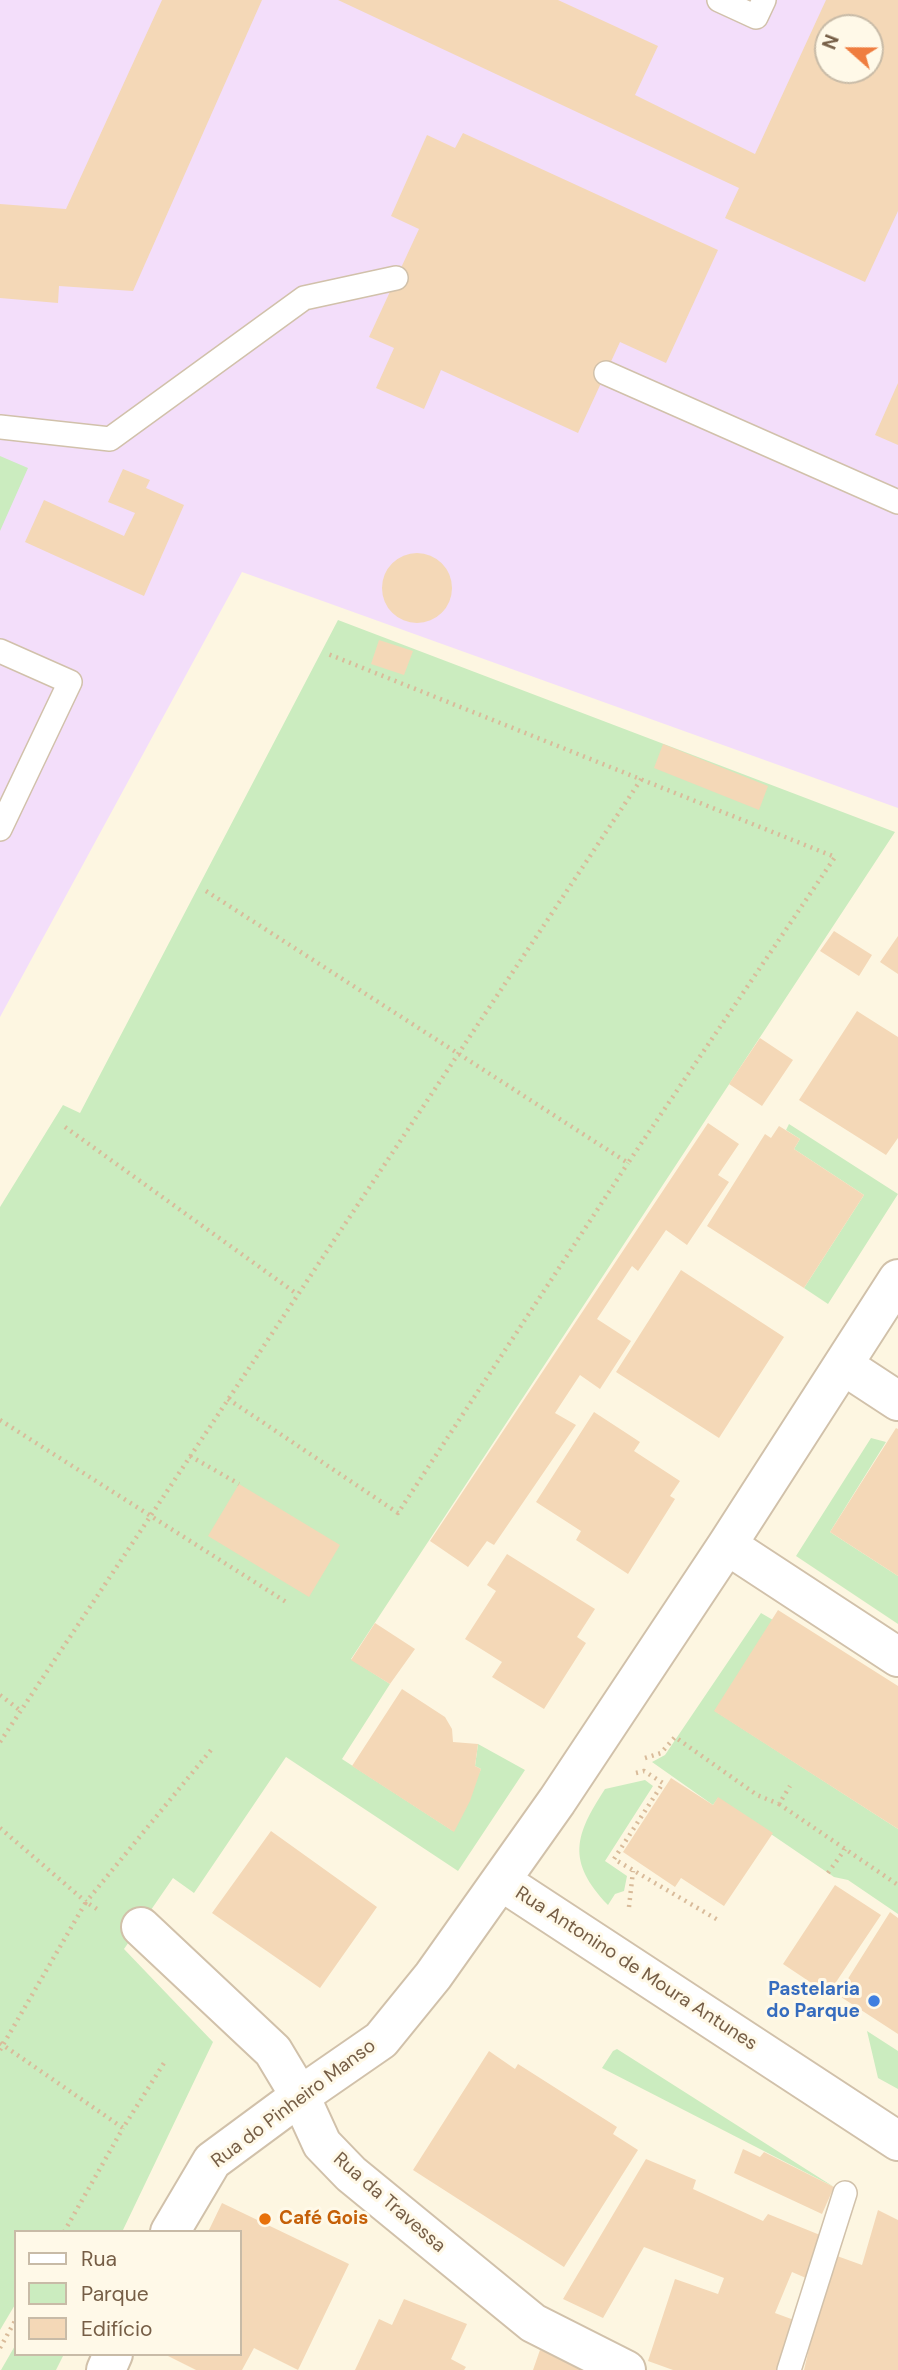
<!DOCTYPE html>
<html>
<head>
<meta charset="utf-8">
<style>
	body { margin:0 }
	#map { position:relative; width:898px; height:2370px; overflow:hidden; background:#fdf6e1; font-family:"DM Sans",sans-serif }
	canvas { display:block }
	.legend { position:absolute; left:14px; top:2230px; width:228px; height:126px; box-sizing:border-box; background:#fff9e8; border:2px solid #c8bba7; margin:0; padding:9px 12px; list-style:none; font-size:21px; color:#765e46 }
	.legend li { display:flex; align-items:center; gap:14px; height:35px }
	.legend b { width:35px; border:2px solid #c8bba7 }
	.north { position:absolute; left:814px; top:14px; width:70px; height:70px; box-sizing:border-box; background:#fff9e8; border:2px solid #c8bba7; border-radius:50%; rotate:291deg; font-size:19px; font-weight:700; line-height:28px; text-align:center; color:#765e46 }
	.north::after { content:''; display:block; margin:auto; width:24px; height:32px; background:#ef7d3f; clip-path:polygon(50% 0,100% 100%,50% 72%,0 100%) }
</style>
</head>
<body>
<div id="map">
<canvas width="898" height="2370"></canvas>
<ul class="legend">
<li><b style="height:9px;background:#fff"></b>Rua</li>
<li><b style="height:19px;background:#cbecbf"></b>Parque</li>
<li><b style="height:19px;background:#f4d8b7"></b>Edifício</li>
</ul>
<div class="north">N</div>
</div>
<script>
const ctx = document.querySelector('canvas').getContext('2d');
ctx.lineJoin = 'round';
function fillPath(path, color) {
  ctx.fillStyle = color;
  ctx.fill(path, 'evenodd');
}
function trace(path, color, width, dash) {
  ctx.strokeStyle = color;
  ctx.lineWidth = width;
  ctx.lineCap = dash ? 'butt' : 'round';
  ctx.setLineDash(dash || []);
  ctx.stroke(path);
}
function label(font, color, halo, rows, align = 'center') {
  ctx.font = font + ' "DM Sans",sans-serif';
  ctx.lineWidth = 6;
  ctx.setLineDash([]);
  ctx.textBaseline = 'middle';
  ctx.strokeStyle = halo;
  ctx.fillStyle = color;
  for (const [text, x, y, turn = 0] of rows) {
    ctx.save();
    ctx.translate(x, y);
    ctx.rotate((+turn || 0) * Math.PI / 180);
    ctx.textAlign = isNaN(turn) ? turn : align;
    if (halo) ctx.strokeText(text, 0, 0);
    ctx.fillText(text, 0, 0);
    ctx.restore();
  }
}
const education = new Path2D(`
	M 0,0 L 898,0 L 898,808 L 242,572 L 0,1017 ZM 828,28 L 870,28 L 870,70 L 828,70 Z`);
const green = new Path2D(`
	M 0,456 L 28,468 L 0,531 Z
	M 338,620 L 895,832 L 351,1659 L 390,1684 L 342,1759 L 453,1831 L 481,1769 L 475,1766 L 478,1744 L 525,1770 L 458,1871 L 286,1757 L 194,1893 L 173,1878 L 124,1949 L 213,2042 L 122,2232 L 16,2232 L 16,2303 L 0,2330 L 0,1207 L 63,1105 L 80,1113 Z
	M 789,1124 L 898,1194 L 828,1304 L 804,1288 L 864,1195 L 794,1149 L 800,1139 L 786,1130 Z
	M 871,1438 L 886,1442 L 830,1532 L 898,1576 L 898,1624 L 796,1556 Z
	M 761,1613 L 773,1620 L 715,1711 L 898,1829 L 898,1914 L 848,1880 L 834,1877 L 718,1798 L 713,1805 L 652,1762 L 665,1755 Z
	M 645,1780 L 653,1786 L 605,1861 L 627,1876 L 624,1891 L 615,1894 L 608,1905 C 566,1861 575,1835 605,1789 Z
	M 867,2031 L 898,2051 L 898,2089 L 878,2078 Z
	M 617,2049 L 834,2187 L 602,2068 L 613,2051 Z
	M 16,2344 L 16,2354 L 64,2354 L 56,2370 L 1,2370 Z`);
const building = new Path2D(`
	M 162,0 L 262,0 L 133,291 L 59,286 L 58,303 L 0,298 L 0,204 L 66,209 Z
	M 338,0 L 558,0 L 658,46 L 635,95 L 755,154 L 826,0 L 898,0 L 898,211 L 865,282 L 725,218 L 739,188 ZM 828,28 L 870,28 L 870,70 L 828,70 Z
	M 463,133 L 718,250 L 666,363 L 620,342 L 578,433 L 441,370 L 424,409 L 376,388 L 394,348 L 369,337 L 419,229 L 391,216 L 427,135 L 455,148 Z
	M 898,383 L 898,445 L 875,435 Z
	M 123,469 L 150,480 L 146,488 L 184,505 L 144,596 L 25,542 L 44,500 L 124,536 L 135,513 L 108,502 Z
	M382 588a35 35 0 1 1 70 0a35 35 0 1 1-70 0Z
	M 379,640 L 413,651 L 404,675 L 371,664 Z
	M 663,744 L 768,786 L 759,810 L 654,768 Z
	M 834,931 L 872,955 L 859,976 L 820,951 Z
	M 898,936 L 898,974 L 880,962 Z
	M 857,1011 L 898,1037 L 898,1138 L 886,1155 L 799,1100 Z
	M 760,1038 L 793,1060 L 762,1106 L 729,1084 Z
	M 708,1123 L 739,1144 L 718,1175 L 729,1182 L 687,1245 L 666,1230 L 638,1271 L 632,1266 L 597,1319 L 631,1341 L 600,1389 L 580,1375 L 555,1413 L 576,1425 L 494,1545 L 487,1541 L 468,1567 L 430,1541 Z
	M 779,1126 L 800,1139 L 794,1149 L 864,1195 L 804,1288 L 707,1226 L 765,1134 L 771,1138 Z
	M 681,1270 L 784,1337 L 719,1438 L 616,1372 Z
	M 594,1412 L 640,1442 L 634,1451 L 680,1481 L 670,1496 L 675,1499 L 628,1574 L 576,1540 L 581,1531 L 536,1502 Z
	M 896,1428 L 898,1429 L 898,1576 L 830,1532 Z
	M 239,1484 L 340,1545 L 309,1597 L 208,1536 Z
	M 507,1554 L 595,1609 L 577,1637 L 586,1643 L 544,1709 L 492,1677 L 502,1662 L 465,1639 L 496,1591 L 487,1585 Z
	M 778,1610 L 898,1686 L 898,1829 L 714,1711 Z
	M 375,1623 L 415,1649 L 390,1684 L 351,1660 Z
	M 402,1689 L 445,1717 L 452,1729 L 453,1742 L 478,1744 L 475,1766 L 481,1769 L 470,1801 L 454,1832 L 352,1766 Z
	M 671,1778 L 713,1805 L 718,1797 L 773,1833 L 724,1906 L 681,1878 L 675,1887 L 623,1852 Z
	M 271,1831 L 377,1907 L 320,1988 L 212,1913 Z
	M 835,1885 L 881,1915 L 828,1994 L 783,1964 Z
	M 890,1912 L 898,1918 L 898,2034 L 841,1997 L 847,1987 L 844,1985 Z
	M 489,2051 L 515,2069 L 518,2064 L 617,2127 L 613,2134 L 638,2150 L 564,2267 L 413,2170 Z
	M 743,2149 L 760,2157 L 764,2152 L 834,2187 L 822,2214 L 734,2173 Z
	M 646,2159 L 696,2180 L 693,2189 L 763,2221 L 768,2214 L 820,2235 L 806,2278 L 792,2272 L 775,2313 L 794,2320 L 777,2370 L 673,2370 L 648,2361 L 675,2279 L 718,2294 L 724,2278 L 644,2247 L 603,2318 L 563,2299 Z
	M 222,2203 L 349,2264 L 298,2370 L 254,2348 L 242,2370 L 196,2370 L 164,2354 L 240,2354 L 240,2232 L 208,2232 Z
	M 878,2210 L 898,2220 L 898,2370 L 804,2370 L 817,2314 L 837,2256 L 862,2265 Z
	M 404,2299 L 467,2324 L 451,2359 L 466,2367 L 464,2370 L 355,2370 L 379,2319 L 392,2325 Z
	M 540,2350 L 593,2370 L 533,2370 Z`);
const path = new Path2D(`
	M 206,891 L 628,1163 L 835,857 L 328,654
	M 65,1127 L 297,1294
	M 228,1399 L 398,1513 L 628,1163
	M 0,1420 L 286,1602
	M 190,1456 L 239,1484
	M 0,1695 L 21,1711
	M 0,1742 L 642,778
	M 645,1758 L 661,1753 L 675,1737 L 757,1795 L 779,1804 L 790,1786
	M 636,1773 L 644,1771 L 663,1783 L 614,1859 L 718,1920
	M 779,1804 L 898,1885
	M 0,1828 L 86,1902 L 211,1750
	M 828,1873 L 845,1849
	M 629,1907 L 633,1871
	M 0,2043 L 123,2128 L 164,2063
	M 0,2050 L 86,1902 L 97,1909
	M 64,2232 L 123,2128
	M 0,2348 L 16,2319`);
const lane = new Path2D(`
	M 719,0 L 756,17 L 764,0
	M 606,373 L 898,502
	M 0,427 L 110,439 L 304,298 L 396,278
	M 0,651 L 70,682 L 0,829
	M 789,2370 L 845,2193`);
const street = new Path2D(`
	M 843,1365 L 898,1401
	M 727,1545 L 898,1657
	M 501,1881 L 898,2141
	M 141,1927 L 273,2051 L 300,2096 L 322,2144 L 351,2174 L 533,2323 L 626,2370
	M 170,2232 L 212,2161 L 300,2096 L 381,2040 L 433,1976 L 557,1801 L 727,1545 L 898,1279
	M 106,2370 L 113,2354`);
const markers = [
	[874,2001,7,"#3f7fe0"],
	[265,2219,7,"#e8710a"]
];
const streetNames = [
	["Rua Antonino de Moura Antunes",636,1969,33],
	["Rua do Pinheiro Manso",294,2104,-37],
	["Rua da Travessa",389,2203,41]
];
const shopNames = [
	["Pastelaria",860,1990],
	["do Parque",860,2012]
];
const foodNames = [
	["Café Gois",279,2219]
];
fillPath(education, '#f3defa');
fillPath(green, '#cbecbf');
fillPath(building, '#f4d8b7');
trace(lane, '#d1c1aa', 26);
trace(street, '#d1c1aa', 42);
trace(path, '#d9bb9a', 4.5, [2, 5]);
trace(lane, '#fff', 23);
trace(street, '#fff', 38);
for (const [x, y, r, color] of markers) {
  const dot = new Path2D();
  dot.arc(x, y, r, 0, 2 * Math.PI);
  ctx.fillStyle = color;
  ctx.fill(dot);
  trace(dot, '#fff9e8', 2.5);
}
label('19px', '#765e46', '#fff9e8', streetNames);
label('bold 19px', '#366cbe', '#fff9e8', shopNames, 'right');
label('bold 19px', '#c56008', '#fff9e8', foodNames, 'left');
</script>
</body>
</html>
